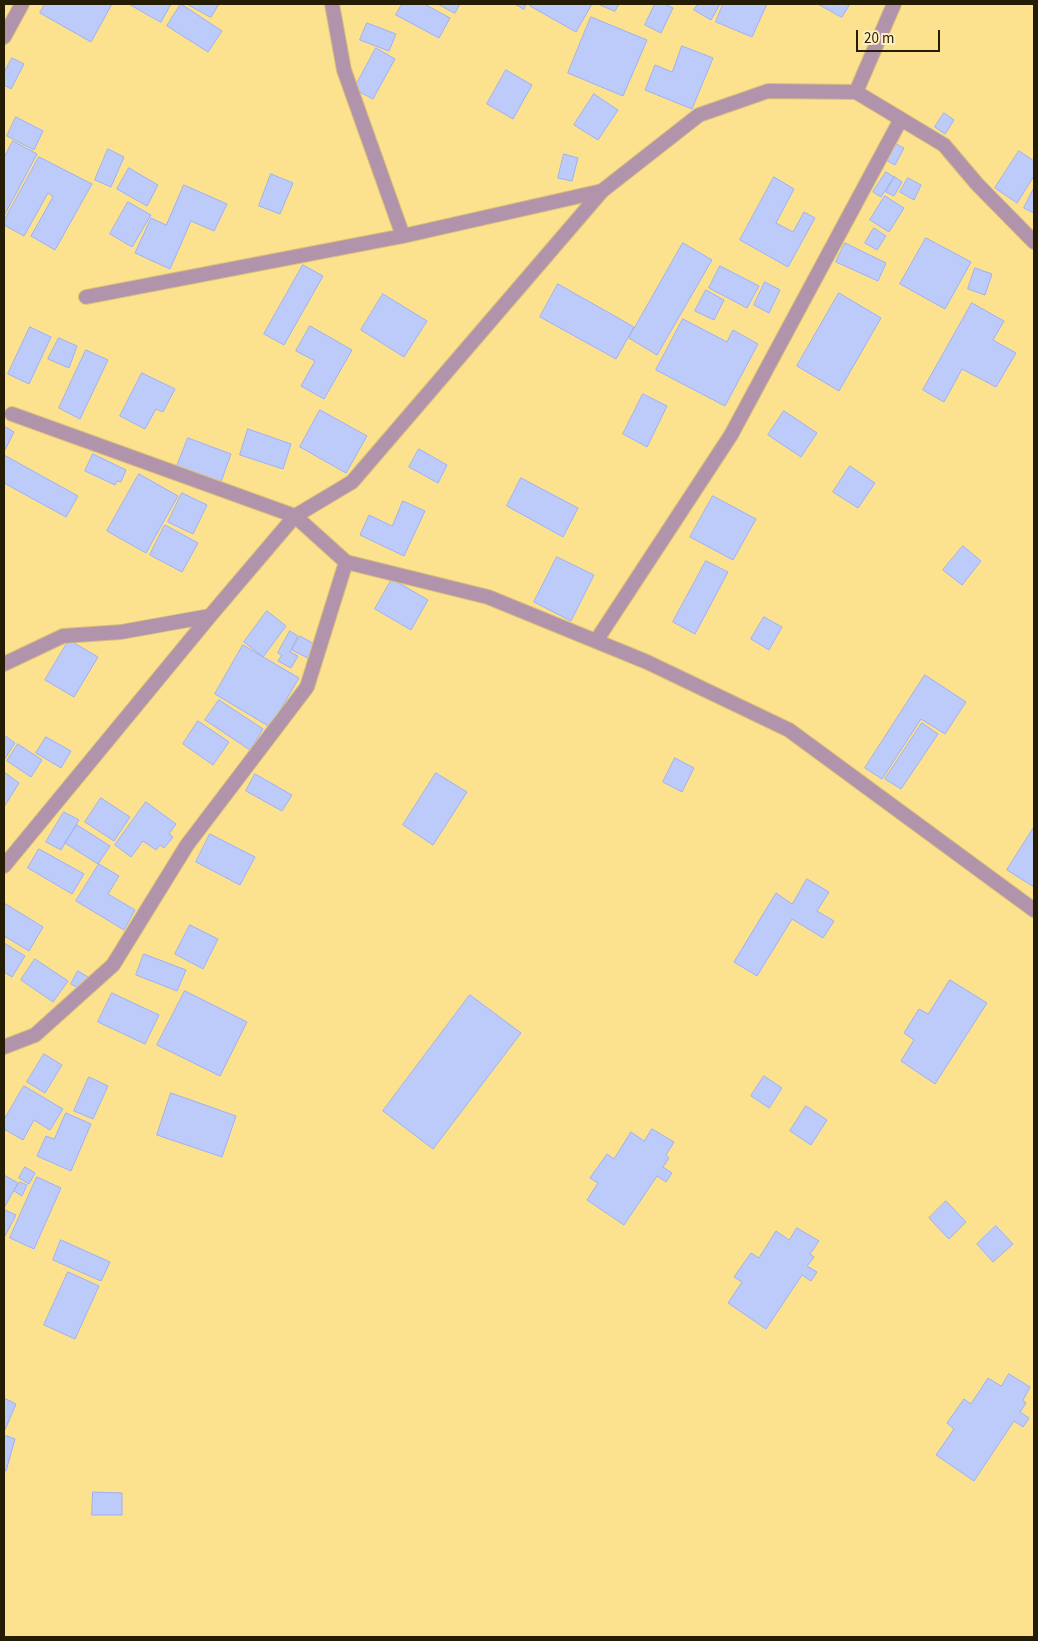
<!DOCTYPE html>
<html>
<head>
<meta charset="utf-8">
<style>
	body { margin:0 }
	#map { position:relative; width:1038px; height:1641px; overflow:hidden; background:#fce18f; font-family:"Source Sans 3",sans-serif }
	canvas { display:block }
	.frame { position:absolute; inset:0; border:5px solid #241c03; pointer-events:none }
	.scale { position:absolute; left:856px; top:30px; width:84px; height:22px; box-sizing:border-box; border:2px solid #241c03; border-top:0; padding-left:6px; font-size:15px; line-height:18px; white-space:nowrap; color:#241c03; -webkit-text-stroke:4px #ffefc0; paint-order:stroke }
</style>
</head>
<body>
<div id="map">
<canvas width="1038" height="1641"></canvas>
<div class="frame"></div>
<div class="scale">20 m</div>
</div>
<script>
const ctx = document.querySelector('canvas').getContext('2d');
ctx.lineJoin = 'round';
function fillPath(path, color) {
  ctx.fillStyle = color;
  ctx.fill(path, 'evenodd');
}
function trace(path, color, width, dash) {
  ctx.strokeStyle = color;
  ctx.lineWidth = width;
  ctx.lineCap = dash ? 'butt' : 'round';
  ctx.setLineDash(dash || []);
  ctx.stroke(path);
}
const building = new Path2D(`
	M 45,4 L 112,4 L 91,42 L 40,13 Z
	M 129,4 L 171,4 L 161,22 Z
	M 181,4 L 222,31 L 208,52 L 167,26 Z
	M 187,4 L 219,4 L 211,17 Z
	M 402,4 L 424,4 L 450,18 L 439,38 L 396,15 Z
	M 438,4 L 460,4 L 455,13 Z
	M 515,4 L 526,4 L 524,9 Z
	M 531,4 L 592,4 L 576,32 L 530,6 Z
	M 598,4 L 619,4 L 615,11 Z
	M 655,4 L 665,4 L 673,8 L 661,33 L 645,25 Z
	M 698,4 L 720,4 L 711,20 L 694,10 Z
	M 723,4 L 767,4 L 752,37 L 716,22 Z
	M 818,4 L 850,4 L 842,17 Z
	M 591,17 L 647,40 L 623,96 L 568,73 Z
	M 367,23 L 396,34 L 389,51 L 360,40 Z
	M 682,46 L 713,58 L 692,109 L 645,90 L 655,65 L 672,72 Z
	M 376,48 L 395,59 L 373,99 L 354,89 Z
	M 12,58 L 24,64 L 11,89 L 4,85 L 4,73 Z
	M 506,70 L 532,85 L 513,119 L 487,104 Z
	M 594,94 L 618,110 L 598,140 L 574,125 Z
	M 944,113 L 954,120 L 945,134 L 935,127 Z
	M 16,117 L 43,131 L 34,150 L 7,136 Z
	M 13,141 L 37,154 L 4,216 L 4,158 Z
	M 894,143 L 904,148 L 895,165 L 886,160 Z
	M 108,149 L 124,157 L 111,187 L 95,180 Z
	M 1019,151 L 1034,161 L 1034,176 L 1017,203 L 995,188 Z
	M 564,154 L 578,158 L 572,181 L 558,178 Z
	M 39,157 L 92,184 L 55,250 L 31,236 L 53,197 L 48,193 L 24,236 L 4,225 L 4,221 Z
	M 129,168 L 158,185 L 147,206 L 117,189 Z
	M 886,172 L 894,177 L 881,197 L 873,192 Z
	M 271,174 L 293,183 L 280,214 L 259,206 Z
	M 774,177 L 794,189 L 776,223 L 793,232 L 804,212 L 815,218 L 788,267 L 740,240 Z
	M 895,177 L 902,182 L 894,196 L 886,192 Z
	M 908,178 L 921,185 L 914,200 L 900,192 Z
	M 184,185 L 227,204 L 214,231 L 191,221 L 170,269 L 135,253 L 151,218 L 166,225 Z
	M 1034,188 L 1034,213 L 1024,208 Z
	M 885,196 L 904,208 L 889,232 L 870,220 Z
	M 128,202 L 151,215 L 132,247 L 110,234 Z
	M 874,228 L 886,236 L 877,250 L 865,243 Z
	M 926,238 L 971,262 L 945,309 L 900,284 Z
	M 683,243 L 712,260 L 657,355 L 629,338 Z
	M 845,243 L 886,263 L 878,281 L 836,262 Z
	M 303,265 L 323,276 L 284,345 L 264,334 Z
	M 720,266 L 759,286 L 747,308 L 709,288 Z
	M 975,268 L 992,274 L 985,295 L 968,289 Z
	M 765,282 L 780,290 L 769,313 L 754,305 Z
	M 558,284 L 634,327 L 616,359 L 540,317 Z
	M 706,290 L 724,300 L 714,320 L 695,311 Z
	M 839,293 L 881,318 L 839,391 L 797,366 Z
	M 383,294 L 427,321 L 404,357 L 361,330 Z
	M 972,303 L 1004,321 L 993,340 L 1016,353 L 996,387 L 962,369 L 944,402 L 923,390 Z
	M 683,319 L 727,342 L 733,330 L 758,344 L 725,406 L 656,370 Z
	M 310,326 L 352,350 L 324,399 L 301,386 L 315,361 L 296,351 Z
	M 30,327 L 51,337 L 29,384 L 8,374 Z
	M 59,338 L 77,346 L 69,368 L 48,359 Z
	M 86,350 L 108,360 L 80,419 L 59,408 Z
	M 142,373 L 175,389 L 163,412 L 156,409 L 145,429 L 120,416 Z
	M 643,394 L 667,406 L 647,447 L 623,434 Z
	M 320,410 L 367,436 L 346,473 L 300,447 Z
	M 784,411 L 817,433 L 801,457 L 768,435 Z
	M 4,426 L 14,432 L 4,452 Z
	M 248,429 L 291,444 L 283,469 L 240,455 Z
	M 188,438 L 231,454 L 221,482 L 177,466 Z
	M 419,449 L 447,465 L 438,483 L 409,467 Z
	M 93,454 L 126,470 L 121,482 L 117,481 L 115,485 L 85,471 Z
	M 4,455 L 78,496 L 66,517 L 4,483 Z
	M 850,466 L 875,483 L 858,508 L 833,492 Z
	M 139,474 L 178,496 L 146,553 L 107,531 Z
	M 521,478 L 578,508 L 563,537 L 507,506 Z
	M 182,493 L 207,505 L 193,534 L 168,522 Z
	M 713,496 L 756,519 L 733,560 L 690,537 Z
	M 403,501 L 425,511 L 404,556 L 360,535 L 369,515 L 392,526 Z
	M 165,525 L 198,543 L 182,572 L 150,555 Z
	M 963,546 L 981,561 L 962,585 L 943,570 Z
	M 557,557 L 594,575 L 571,621 L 534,602 Z
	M 706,561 L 728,572 L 695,634 L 673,622 Z
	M 392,579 L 428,600 L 411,630 L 375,609 Z
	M 267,611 L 286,626 L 263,657 L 244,642 Z
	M 764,617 L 782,627 L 769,650 L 751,639 Z
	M 290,631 L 298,636 L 290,652 L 298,656 L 291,668 L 278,661 L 282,655 L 278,653 Z
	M 300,636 L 318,646 L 310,659 L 292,650 Z
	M 69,640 L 98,657 L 74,697 L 45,680 Z
	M 243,645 L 299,678 L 270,727 L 215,694 Z
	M 925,675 L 966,702 L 945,734 L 921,719 L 882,779 L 865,768 Z
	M 219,700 L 263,729 L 250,750 L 205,720 Z
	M 198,721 L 229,742 L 213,765 L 183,744 Z
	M 922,723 L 938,734 L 901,789 L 885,779 Z
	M 4,735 L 15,743 L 4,760 Z
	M 46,737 L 71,751 L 61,768 L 36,753 Z
	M 18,744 L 42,760 L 31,777 L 7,761 Z
	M 675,758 L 694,768 L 682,792 L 663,782 Z
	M 4,772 L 19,783 L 4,807 Z
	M 436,773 L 467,792 L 433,845 L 403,825 Z
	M 255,774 L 292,795 L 282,811 L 246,791 Z
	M 101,798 L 130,817 L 114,841 L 85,822 Z
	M 146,802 L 176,824 L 169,834 L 173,837 L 164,848 L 160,845 L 156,850 L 143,841 L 131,857 L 115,845 Z
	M 64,812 L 79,820 L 61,850 L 46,842 Z
	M 77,825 L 110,846 L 98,864 L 65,843 Z
	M 1034,827 L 1034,887 L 1007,870 Z
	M 210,834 L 255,857 L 240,885 L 196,862 Z
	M 39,849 L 84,874 L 72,894 L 28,868 Z
	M 99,864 L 119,876 L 108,894 L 135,910 L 124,930 L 76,901 Z
	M 807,879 L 829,892 L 817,911 L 834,921 L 823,938 L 792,919 L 757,976 L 734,962 L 776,893 L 792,904 Z
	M 4,903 L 43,927 L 29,951 L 4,936 Z
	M 190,925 L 218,939 L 203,969 L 175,954 Z
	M 4,943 L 25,956 L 12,977 L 4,972 Z
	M 144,954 L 186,970 L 177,991 L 136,975 Z
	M 35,959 L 68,981 L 53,1002 L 21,980 Z
	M 78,971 L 88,977 L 81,990 L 71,984 Z
	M 950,980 L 987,1003 L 935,1084 L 901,1061 L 914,1040 L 904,1033 L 919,1009 L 928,1014 Z
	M 185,991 L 247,1022 L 220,1076 L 157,1045 Z
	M 112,993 L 159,1015 L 145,1044 L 98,1022 Z
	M 470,995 L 521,1033 L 433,1149 L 383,1111 Z
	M 44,1054 L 62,1065 L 45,1093 L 27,1082 Z
	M 764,1076 L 782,1088 L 769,1108 L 751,1096 Z
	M 89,1077 L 108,1086 L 93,1119 L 74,1111 Z
	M 24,1086 L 63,1109 L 50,1130 L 34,1120 L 23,1140 L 4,1129 L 4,1120 Z
	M 171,1093 L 236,1116 L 222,1157 L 157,1135 Z
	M 806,1106 L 827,1120 L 811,1145 L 790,1131 Z
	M 66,1113 L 91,1124 L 71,1171 L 37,1156 L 46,1136 L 54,1139 Z
	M 652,1129 L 674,1142 L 666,1155 L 669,1158 L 663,1167 L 672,1173 L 666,1182 L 657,1176 L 624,1225 L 587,1200 L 598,1183 L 590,1178 L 607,1154 L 614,1159 L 631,1132 L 644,1141 Z
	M 25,1167 L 35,1173 L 29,1184 L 19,1178 Z
	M 4,1175 L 18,1183 L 4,1208 Z
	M 37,1177 L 61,1188 L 34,1249 L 10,1238 Z
	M 20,1182 L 27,1185 L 22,1196 L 14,1191 Z
	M 946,1201 L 966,1222 L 949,1239 L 929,1218 Z
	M 5,1210 L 16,1215 L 5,1236 L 4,1235 Z
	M 996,1226 L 1013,1244 L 993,1262 L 977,1244 Z
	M 797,1228 L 819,1241 L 810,1254 L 814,1257 L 807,1266 L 817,1272 L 811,1281 L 802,1275 L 766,1329 L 728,1303 L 742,1282 L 734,1277 L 751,1253 L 759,1258 L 776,1231 L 789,1240 Z
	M 61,1240 L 110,1262 L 101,1281 L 53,1260 Z
	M 68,1272 L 99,1286 L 75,1339 L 44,1325 Z
	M 1009,1374 L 1030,1387 L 1023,1400 L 1026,1403 L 1020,1412 L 1029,1418 L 1023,1427 L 1014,1421 L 974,1481 L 936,1455 L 954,1429 L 947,1423 L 964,1399 L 971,1404 L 988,1378 L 1001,1386 Z
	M 4,1398 L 16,1404 L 4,1432 Z
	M 4,1435 L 15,1439 L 6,1471 L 4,1470 Z
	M 93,1492 L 122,1493 L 122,1515 L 92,1515 Z`);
const minor = new Path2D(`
	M 332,4 L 344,70 L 403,236
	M 894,4 L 856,92 L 944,145 L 977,184 L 1034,242
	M 4,37 L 22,4
	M 86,297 L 403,236 L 602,191
	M 12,414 L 295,516 L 346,562 L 488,597 L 647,662 L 789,730 L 1034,910
	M 596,641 L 731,435 L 901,119
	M 4,664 L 63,636 L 121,632 L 210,616
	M 4,866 L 210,616 L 295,516 L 352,482 L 602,191 L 699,115 L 768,91 L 856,92
	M 4,1047 L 35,1035 L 113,965 L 187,845 L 307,687 L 346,562`);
fillPath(building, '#bdcbfa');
trace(building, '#9cb0f7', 1);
trace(minor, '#d9c179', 16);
trace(minor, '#b194ac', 14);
</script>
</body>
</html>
